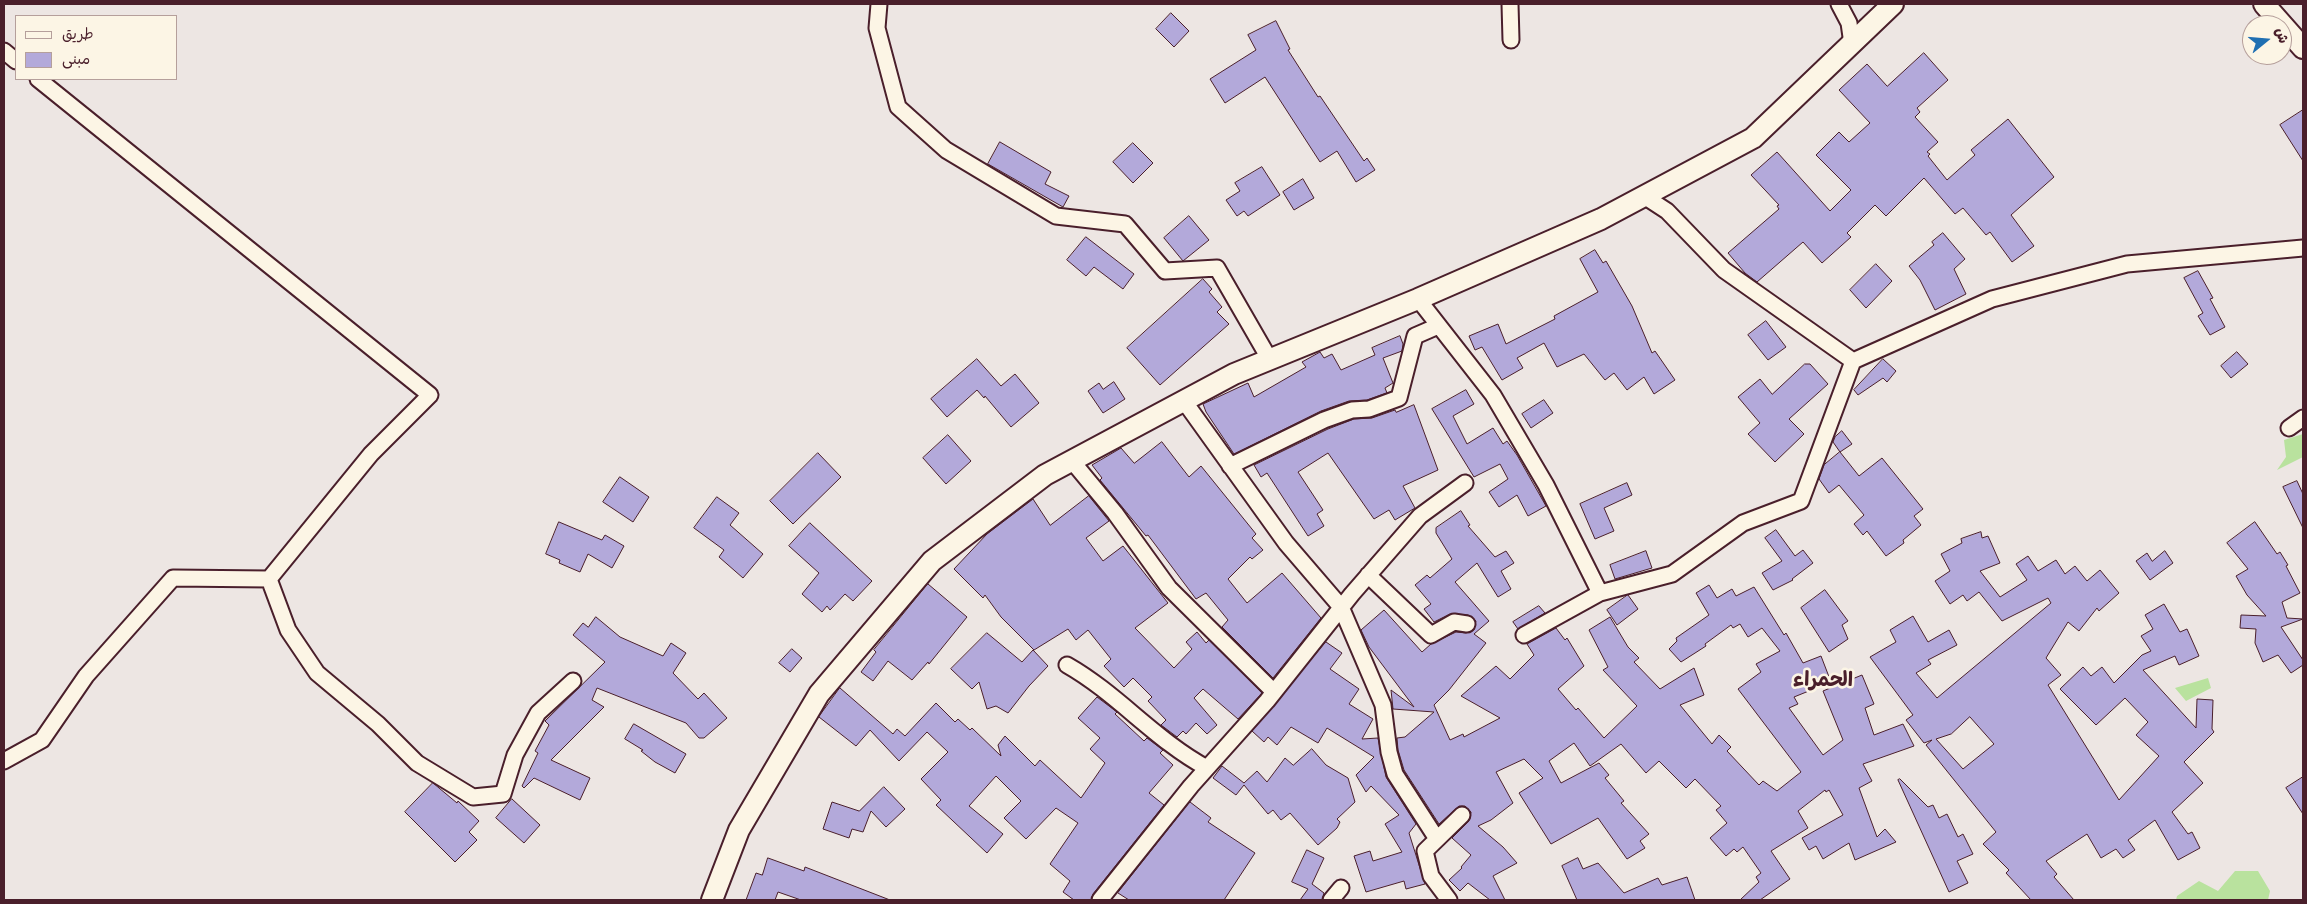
<!DOCTYPE html>
<html>
<head>
<meta charset="utf-8">
<style>
	body { margin:0 }
	#map { position:relative; width:2307px; height:904px; overflow:hidden; background:#ede6e3; font-family:Dekko,"Playpen Sans Arabic",sans-serif }
	canvas { display:block }
	.frame { position:absolute; inset:0; border:5px solid #4a1f2b; pointer-events:none }
	.legend { position:absolute; left:15px; top:15px; width:162px; height:65px; box-sizing:border-box; background:#fcf5e5; border:1px solid #b59f9b; margin:0; padding:6px 9px; list-style:none; font-size:15px; color:#4a1f2b }
	.legend li { display:flex; align-items:center; gap:10px; height:25px }
	.legend b { width:25px; border:1px solid #b59f9b }
	.north { position:absolute; left:2242px; top:15px; width:50px; height:50px; box-sizing:border-box; background:#fcf5e5; border:1px solid #b59f9b; border-radius:50%; rotate:73deg; font-size:14px; font-weight:700; line-height:20px; text-align:center; color:#4a1f2b }
	.north::after { content:''; display:block; margin:auto; width:18px; height:22px; background:#1f6fb2; clip-path:polygon(50% 0,100% 100%,50% 72%,0 100%) }
</style>
</head>
<body>
<div id="map">
<canvas width="2307" height="904"></canvas>
<div class="frame"></div>
<ul class="legend">
<li><b style="height:6px;background:#fcf5e5"></b>طريق</li>
<li><b style="height:14px;background:#b3a9da"></b>مبنى</li>
</ul>
<div class="north">ش</div>
</div>
<script>
const ctx = document.querySelector('canvas').getContext('2d');
ctx.lineJoin = 'round';
function fillPath(path, color) {
  ctx.fillStyle = color;
  ctx.fill(path, 'evenodd');
}
function trace(path, color, width, dash) {
  ctx.strokeStyle = color;
  ctx.lineWidth = width;
  ctx.lineCap = dash ? 'butt' : 'round';
  ctx.setLineDash(dash || []);
  ctx.stroke(path);
}
function label(font, color, halo, rows, align = 'center') {
  ctx.font = font + ' Dekko,"Playpen Sans Arabic",sans-serif';
  ctx.lineWidth = 5;
  ctx.setLineDash([]);
  ctx.textBaseline = 'middle';
  ctx.strokeStyle = halo;
  ctx.fillStyle = color;
  for (const [text, x, y, turn = 0] of rows) {
    ctx.save();
    ctx.translate(x, y);
    ctx.rotate((+turn || 0) * Math.PI / 180);
    ctx.textAlign = isNaN(turn) ? turn : align;
    if (halo) ctx.strokeText(text, 0, 0);
    ctx.fillText(text, 0, 0);
    ctx.restore();
  }
}
const green = new Path2D(`
	M 2303,434 L 2303,457 L 2277,470 L 2286,457 L 2284,440 Z
	M 2208,678 L 2211,688 L 2186,701 L 2175,688 Z
	M 2235,871 L 2258,871 L 2270,891 L 2268,900 L 2176,900 L 2177,896 L 2199,881 L 2218,891 Z`);
const building = new Path2D(`
	M 1171,13 L 1189,31 L 1174,47 L 1156,29 Z
	M 1276,21 L 1290,49 L 1288,50 L 1318,97 L 1320,96 L 1364,161 L 1367,158 L 1375,170 L 1356,182 L 1337,151 L 1320,162 L 1265,77 L 1225,103 L 1210,79 L 1256,50 L 1248,35 Z
	M 1924,53 L 1948,80 L 1917,108 L 1920,112 L 1915,117 L 1938,142 L 1927,152 L 1930,154 L 1928,156 L 1947,180 L 1975,155 L 1971,150 L 2008,119 L 2054,177 L 2011,215 L 2034,246 L 2012,262 L 1990,232 L 1986,235 L 1963,208 L 1955,214 L 1924,178 L 1886,216 L 1875,205 L 1847,233 L 1851,237 L 1822,263 L 1803,242 L 1757,282 L 1745,273 L 1728,253 L 1779,209 L 1777,206 L 1779,205 L 1751,175 L 1777,152 L 1830,211 L 1851,190 L 1816,155 L 1839,132 L 1849,142 L 1870,123 L 1839,90 L 1867,64 L 1887,86 Z
	M 2303,110 L 2303,161 L 2280,125 Z
	M 1000,142 L 1051,172 L 1045,184 L 1069,196 L 1063,207 L 988,164 Z
	M 1133,143 L 1153,163 L 1133,183 L 1113,162 Z
	M 1262,167 L 1280,195 L 1248,216 L 1244,211 L 1237,216 L 1226,200 L 1240,191 L 1235,183 Z
	M 1303,179 L 1314,198 L 1294,210 L 1283,192 Z
	M 1189,216 L 1209,240 L 1183,261 L 1164,238 Z
	M 1943,233 L 1965,259 L 1954,269 L 1966,294 L 1935,310 L 1920,280 L 1909,266 L 1934,245 L 1932,242 Z
	M 1086,237 L 1134,274 L 1123,289 L 1094,267 L 1086,276 L 1067,260 Z
	M 1595,250 L 1603,263 L 1606,261 L 1632,306 L 1652,353 L 1655,351 L 1675,380 L 1654,394 L 1644,377 L 1627,390 L 1614,373 L 1605,380 L 1584,354 L 1557,367 L 1544,343 L 1517,358 L 1523,368 L 1502,380 L 1482,347 L 1475,350 L 1469,336 L 1498,324 L 1506,344 L 1555,319 L 1554,316 L 1598,292 L 1580,259 Z
	M 1876,264 L 1892,281 L 1866,308 L 1850,290 Z
	M 2198,271 L 2213,298 L 2210,299 L 2225,327 L 2210,335 L 2198,316 L 2203,313 L 2184,278 Z
	M 1203,279 L 1212,289 L 1209,292 L 1222,307 L 1217,312 L 1229,324 L 1160,385 L 1127,348 Z
	M 1766,321 L 1786,347 L 1768,360 L 1748,335 Z
	M 1400,336 L 1403,344 L 1402,351 L 1383,358 L 1393,383 L 1385,388 L 1387,393 L 1367,400 L 1349,401 L 1321,411 L 1234,454 L 1206,412 L 1203,404 L 1248,383 L 1254,397 L 1306,367 L 1302,362 L 1320,352 L 1324,358 L 1332,354 L 1341,370 L 1375,355 L 1372,348 Z
	M 2237,352 L 2248,364 L 2231,378 L 2221,366 Z
	M 977,359 L 1001,386 L 1015,374 L 1039,403 L 1011,427 L 985,396 L 984,398 L 977,390 L 947,417 L 931,399 Z
	M 1883,359 L 1896,371 L 1887,382 L 1883,378 L 1858,395 L 1854,390 Z
	M 1805,364 L 1810,364 L 1828,384 L 1789,419 L 1804,434 L 1775,462 L 1748,434 L 1760,423 L 1738,397 L 1760,379 L 1772,394 Z
	M 1114,382 L 1125,399 L 1103,413 L 1088,391 L 1099,383 L 1103,389 Z
	M 1466,390 L 1474,404 L 1453,416 L 1467,444 L 1493,428 L 1503,444 L 1507,441 L 1517,455 L 1546,506 L 1528,516 L 1517,495 L 1499,507 L 1489,492 L 1508,479 L 1500,464 L 1474,477 L 1432,409 Z
	M 1544,400 L 1553,413 L 1531,428 L 1522,414 Z
	M 1414,405 L 1438,470 L 1403,486 L 1415,508 L 1395,520 L 1389,510 L 1374,519 L 1328,453 L 1298,472 L 1323,510 L 1317,514 L 1324,526 L 1308,536 L 1267,473 L 1261,477 L 1254,465 L 1328,429 L 1354,419 L 1372,418 L 1395,410 L 1396,412 Z
	M 1842,431 L 1852,444 L 1840,452 L 1833,442 L 1835,437 Z
	M 948,435 L 971,461 L 946,484 L 923,458 Z
	M 1162,442 L 1189,477 L 1201,466 L 1256,534 L 1252,538 L 1263,550 L 1252,559 L 1250,557 L 1228,579 L 1247,603 L 1282,573 L 1321,618 L 1273,678 L 1222,627 L 1228,620 L 1206,593 L 1196,599 L 1148,535 L 1146,536 L 1100,480 L 1102,478 L 1092,465 L 1121,448 L 1134,463 Z
	M 1840,452 L 1859,476 L 1882,458 L 1923,509 L 1914,516 L 1921,525 L 1903,540 L 1904,543 L 1886,556 L 1867,531 L 1863,535 L 1854,524 L 1864,515 L 1839,485 L 1829,493 L 1819,479 L 1824,465 Z
	M 818,453 L 841,477 L 793,524 L 770,501 Z
	M 620,477 L 649,497 L 633,522 L 603,502 Z
	M 2297,481 L 2303,494 L 2303,528 L 2283,487 Z
	M 1627,483 L 1632,495 L 1604,508 L 1614,531 L 1595,539 L 1580,504 Z
	M 1089,496 L 1109,521 L 1086,538 L 1103,561 L 1123,546 L 1168,603 L 1135,628 L 1174,668 L 1192,649 L 1186,642 L 1197,632 L 1206,643 L 1209,640 L 1262,693 L 1238,719 L 1203,689 L 1194,698 L 1217,725 L 1207,734 L 1196,723 L 1186,734 L 1183,731 L 1177,737 L 1161,725 L 1166,720 L 1148,701 L 1152,697 L 1133,678 L 1124,687 L 1104,666 L 1111,659 L 1088,630 L 1076,640 L 1068,629 L 1034,650 L 1001,617 L 985,595 L 983,598 L 954,569 L 987,534 L 1033,499 L 1050,525 Z
	M 717,497 L 739,513 L 730,525 L 763,554 L 743,578 L 719,557 L 724,550 L 694,528 Z
	M 1461,511 L 1470,525 L 1468,526 L 1495,557 L 1506,551 L 1514,563 L 1501,571 L 1511,589 L 1498,597 L 1477,563 L 1455,582 L 1489,621 L 1474,634 L 1486,643 L 1449,690 L 1434,705 L 1450,740 L 1463,734 L 1464,737 L 1500,718 L 1461,696 L 1496,666 L 1510,679 L 1534,655 L 1527,644 L 1556,628 L 1565,640 L 1567,638 L 1584,666 L 1558,689 L 1576,710 L 1578,708 L 1604,738 L 1637,706 L 1603,670 L 1608,667 L 1589,630 L 1610,617 L 1628,647 L 1639,658 L 1634,662 L 1660,689 L 1694,668 L 1704,695 L 1680,705 L 1712,744 L 1719,735 L 1731,747 L 1727,751 L 1759,785 L 1763,781 L 1777,791 L 1801,772 L 1738,689 L 1761,672 L 1756,664 L 1780,651 L 1762,628 L 1748,637 L 1740,624 L 1733,628 L 1731,625 L 1705,644 L 1706,646 L 1681,662 L 1669,649 L 1677,641 L 1676,638 L 1709,615 L 1696,593 L 1709,585 L 1717,598 L 1732,589 L 1736,596 L 1754,587 L 1784,635 L 1786,633 L 1803,663 L 1821,656 L 1831,682 L 1794,697 L 1798,704 L 1789,708 L 1823,755 L 1843,740 L 1823,691 L 1862,675 L 1874,704 L 1865,708 L 1874,735 L 1903,724 L 1914,746 L 1863,764 L 1872,781 L 1859,788 L 1877,837 L 1885,829 L 1896,842 L 1855,860 L 1849,843 L 1823,859 L 1816,846 L 1809,850 L 1802,838 L 1843,815 L 1829,790 L 1826,792 L 1825,790 L 1798,811 L 1808,828 L 1771,851 L 1790,879 L 1760,900 L 1740,900 L 1759,882 L 1756,877 L 1761,873 L 1743,847 L 1737,852 L 1734,849 L 1726,856 L 1710,838 L 1727,823 L 1716,810 L 1721,806 L 1695,779 L 1686,788 L 1659,761 L 1646,773 L 1621,744 L 1590,766 L 1574,743 L 1549,761 L 1561,783 L 1599,763 L 1609,775 L 1605,778 L 1624,801 L 1621,803 L 1649,834 L 1640,841 L 1645,848 L 1627,859 L 1598,818 L 1551,844 L 1519,793 L 1543,778 L 1524,759 L 1496,772 L 1513,803 L 1491,820 L 1478,826 L 1503,847 L 1517,863 L 1493,876 L 1505,900 L 1490,900 L 1468,883 L 1460,891 L 1449,880 L 1462,868 L 1461,867 L 1471,855 L 1452,838 L 1469,821 L 1471,812 L 1465,806 L 1459,806 L 1439,824 L 1404,770 L 1398,750 L 1397,738 L 1405,737 L 1434,712 L 1393,709 L 1391,690 L 1414,707 L 1369,647 L 1361,630 L 1384,610 L 1422,652 L 1431,644 L 1456,632 L 1466,633 L 1474,630 L 1476,621 L 1468,615 L 1450,614 L 1434,622 L 1424,609 L 1431,604 L 1415,585 L 1427,575 L 1430,578 L 1452,559 L 1436,533 L 1436,528 Z
	M 559,522 L 602,540 L 605,535 L 624,546 L 612,568 L 588,554 L 580,572 L 559,563 L 560,560 L 546,554 Z
	M 2255,522 L 2277,554 L 2280,552 L 2288,565 L 2286,566 L 2300,593 L 2282,602 L 2287,618 L 2303,619 L 2281,627 L 2303,660 L 2303,665 L 2291,673 L 2278,655 L 2263,662 L 2255,643 L 2256,629 L 2240,628 L 2241,615 L 2266,616 L 2247,595 L 2236,576 L 2248,569 L 2227,543 Z
	M 810,523 L 872,581 L 853,601 L 845,594 L 830,610 L 827,606 L 822,612 L 802,594 L 819,573 L 789,546 Z
	M 1776,530 L 1795,556 L 1803,550 L 1813,563 L 1792,579 L 1793,580 L 1773,590 L 1762,573 L 1782,561 L 1765,538 Z
	M 1981,532 L 1982,538 L 1988,536 L 2000,563 L 1980,571 L 2000,597 L 2027,580 L 2016,564 L 2028,556 L 2038,571 L 2056,560 L 2065,574 L 2075,566 L 2087,581 L 2100,570 L 2119,593 L 2099,611 L 2097,608 L 2079,631 L 2068,622 L 2046,658 L 2061,675 L 2048,685 L 2119,800 L 2159,756 L 2136,735 L 2148,722 L 2125,698 L 2096,725 L 2060,689 L 2083,667 L 2091,676 L 2102,667 L 2114,683 L 2142,655 L 2151,651 L 2141,636 L 2153,629 L 2145,615 L 2164,604 L 2180,632 L 2187,629 L 2199,656 L 2179,665 L 2175,656 L 2143,670 L 2196,728 L 2197,699 L 2213,700 L 2212,729 L 2214,732 L 2184,762 L 2203,783 L 2172,812 L 2188,834 L 2192,832 L 2200,848 L 2178,860 L 2155,820 L 2128,840 L 2135,850 L 2123,858 L 2116,849 L 2101,858 L 2087,834 L 2046,861 L 2057,874 L 2054,877 L 2074,900 L 2031,900 L 2006,873 L 2009,870 L 1983,844 L 1996,832 L 1926,745 L 1932,740 L 1924,743 L 1906,720 L 1913,715 L 1870,657 L 1896,642 L 1890,630 L 1913,616 L 1928,642 L 1949,630 L 1957,645 L 1928,660 L 1931,664 L 1916,673 L 1937,698 L 2051,603 L 2048,598 L 2002,621 L 1979,592 L 1967,601 L 1963,595 L 1950,604 L 1935,581 L 1950,571 L 1941,554 L 1962,543 L 1961,539 ZM 1970,717 L 1994,744 L 1963,769 L 1936,739 L 1951,734 Z
	M 1646,551 L 1652,568 L 1615,579 L 1610,565 Z
	M 2165,551 L 2173,563 L 2150,580 L 2136,561 L 2147,553 L 2152,561 Z
	M 928,584 L 967,617 L 929,664 L 928,662 L 912,680 L 888,661 L 873,681 L 861,672 L 876,652 L 874,650 Z
	M 1825,590 L 1848,621 L 1842,625 L 1848,639 L 1829,652 L 1801,608 Z
	M 1628,595 L 1638,609 L 1617,625 L 1607,610 Z
	M 1539,606 L 1545,613 L 1518,629 L 1513,622 Z
	M 596,617 L 620,637 L 663,656 L 671,643 L 686,653 L 673,673 L 698,699 L 704,693 L 727,718 L 704,738 L 699,738 L 686,723 L 597,688 L 592,700 L 604,707 L 551,760 L 590,778 L 580,800 L 534,778 L 524,788 L 522,786 L 538,753 L 535,751 L 549,725 L 545,721 L 605,662 L 573,635 L 583,623 L 588,627 Z
	M 987,633 L 1022,662 L 1033,650 L 1048,666 L 1029,686 L 1008,713 L 996,706 L 987,709 L 979,682 L 972,689 L 951,669 Z
	M 1326,642 L 1342,653 L 1330,669 L 1359,689 L 1349,704 L 1373,719 L 1362,739 L 1378,738 L 1386,777 L 1416,824 L 1409,833 L 1425,884 L 1406,889 L 1404,881 L 1366,892 L 1354,856 L 1370,851 L 1373,861 L 1402,852 L 1385,824 L 1399,815 L 1371,786 L 1366,792 L 1356,775 L 1374,757 L 1327,728 L 1318,743 L 1291,727 L 1277,745 L 1268,737 L 1264,742 L 1252,731 Z
	M 792,649 L 802,658 L 790,672 L 779,663 Z
	M 840,688 L 893,734 L 897,729 L 905,736 L 936,703 L 955,722 L 958,719 L 970,730 L 972,728 L 1001,756 L 998,745 L 1005,736 L 1035,766 L 1040,760 L 1081,798 L 1105,763 L 1090,749 L 1100,738 L 1078,718 L 1097,697 L 1117,712 L 1115,714 L 1144,741 L 1147,738 L 1163,750 L 1160,753 L 1173,765 L 1149,793 L 1164,805 L 1093,894 L 1091,900 L 1074,900 L 1063,892 L 1070,881 L 1050,864 L 1078,823 L 1056,808 L 1026,839 L 1004,818 L 1021,801 L 996,776 L 969,806 L 1003,834 L 987,853 L 936,805 L 941,800 L 921,779 L 948,752 L 927,732 L 899,761 L 870,730 L 856,746 L 819,717 Z
	M 634,724 L 686,754 L 675,773 L 655,762 L 641,751 L 643,750 L 625,739 Z
	M 1312,749 L 1326,765 L 1348,778 L 1355,802 L 1337,819 L 1340,822 L 1337,828 L 1318,845 L 1290,813 L 1281,820 L 1273,810 L 1268,814 L 1244,785 L 1236,795 L 1213,778 L 1222,766 L 1244,783 L 1257,771 L 1267,782 L 1285,758 L 1293,765 Z
	M 2303,777 L 2303,814 L 2286,788 Z
	M 1900,779 L 1928,807 L 1933,805 L 1939,818 L 1947,814 L 1958,837 L 1963,834 L 1973,854 L 1957,861 L 1968,883 L 1949,892 L 1898,780 Z
	M 433,783 L 457,803 L 458,801 L 479,821 L 469,832 L 477,840 L 455,862 L 405,812 Z
	M 884,787 L 905,809 L 886,827 L 871,811 L 863,832 L 852,829 L 849,838 L 823,829 L 832,802 L 859,811 Z
	M 512,799 L 540,825 L 524,843 L 496,818 Z
	M 1190,802 L 1211,818 L 1208,822 L 1255,853 L 1224,900 L 1129,900 L 1118,893 Z
	M 1307,850 L 1324,858 L 1312,884 L 1324,893 L 1322,900 L 1300,900 L 1308,889 L 1292,882 Z
	M 768,858 L 804,871 L 805,867 L 890,900 L 801,900 L 778,892 L 775,900 L 746,900 L 756,873 L 762,875 Z
	M 1578,858 L 1583,869 L 1598,863 L 1624,893 L 1658,878 L 1662,885 L 1687,877 L 1695,900 L 1577,900 L 1562,866 Z`);
const minor = new Path2D(`
	M 879,4 L 877,28 L 898,107 L 946,150 L 1056,216 L 1125,224 L 1165,271 L 1217,268 L 1270,360
	M 1510,4 L 1511,40
	M 1839,4 L 1849,23 L 1852,44
	M 4,51 L 16,61
	M 38,79 L 430,395 L 371,454 L 269,579 L 288,630 L 317,673 L 378,724 L 417,763 L 473,797 L 503,794 L 515,755 L 538,713 L 573,681
	M 1644,196 L 1667,211 L 1724,270 L 1853,361
	M 1418,299 L 1493,395 L 1546,485 L 1600,593
	M 1184,401 L 1286,543 L 1341,607 L 1383,705 L 1389,752 L 1395,774 L 1437,839
	M 2289,428 L 2303,418
	M 1072,461 L 1115,513 L 1169,588 L 1274,692
	M 1230,466 L 1324,420 L 1352,410 L 1369,409 L 1399,398 L 1415,336 L 1438,326
	M 1368,575 L 1431,635 L 1454,622 L 1467,624
	M 1524,635 L 1600,593 L 1672,574 L 1743,523 L 1801,501 L 1853,361 L 1992,299 L 2127,264 L 2303,248
	M 1067,665 C 1118,694 1155,740 1207,768
	M 4,761 L 42,740 L 86,676 L 173,578 L 269,579
	M 1100,900 L 1191,786 L 1267,701 L 1352,594 L 1420,516 L 1465,483
	M 1331,900 L 1341,888
	M 1449,900 L 1431,876 L 1425,851 L 1462,815`);
const tertiary = new Path2D(`
	M 2264,4 L 2303,48
	M 712,900 L 739,830 L 819,694 L 932,561 L 1045,475 L 1234,374 L 1418,299 L 1601,219 L 1753,138 L 1893,4`);
const quarterNames = [
	["الحمراء",1823,683]
];
fillPath(green, '#b9e29e');
fillPath(building, '#b3a9da');
trace(building, '#4a1f2b', 1);
trace(minor, '#4a1f2b', 19);
trace(tertiary, '#4a1f2b', 24);
trace(minor, '#fcf5e5', 15);
trace(tertiary, '#fcf5e5', 20);
label('bold 20px', '#4a1f2b', '#fcf5e5', quarterNames);
</script>
</body>
</html>
